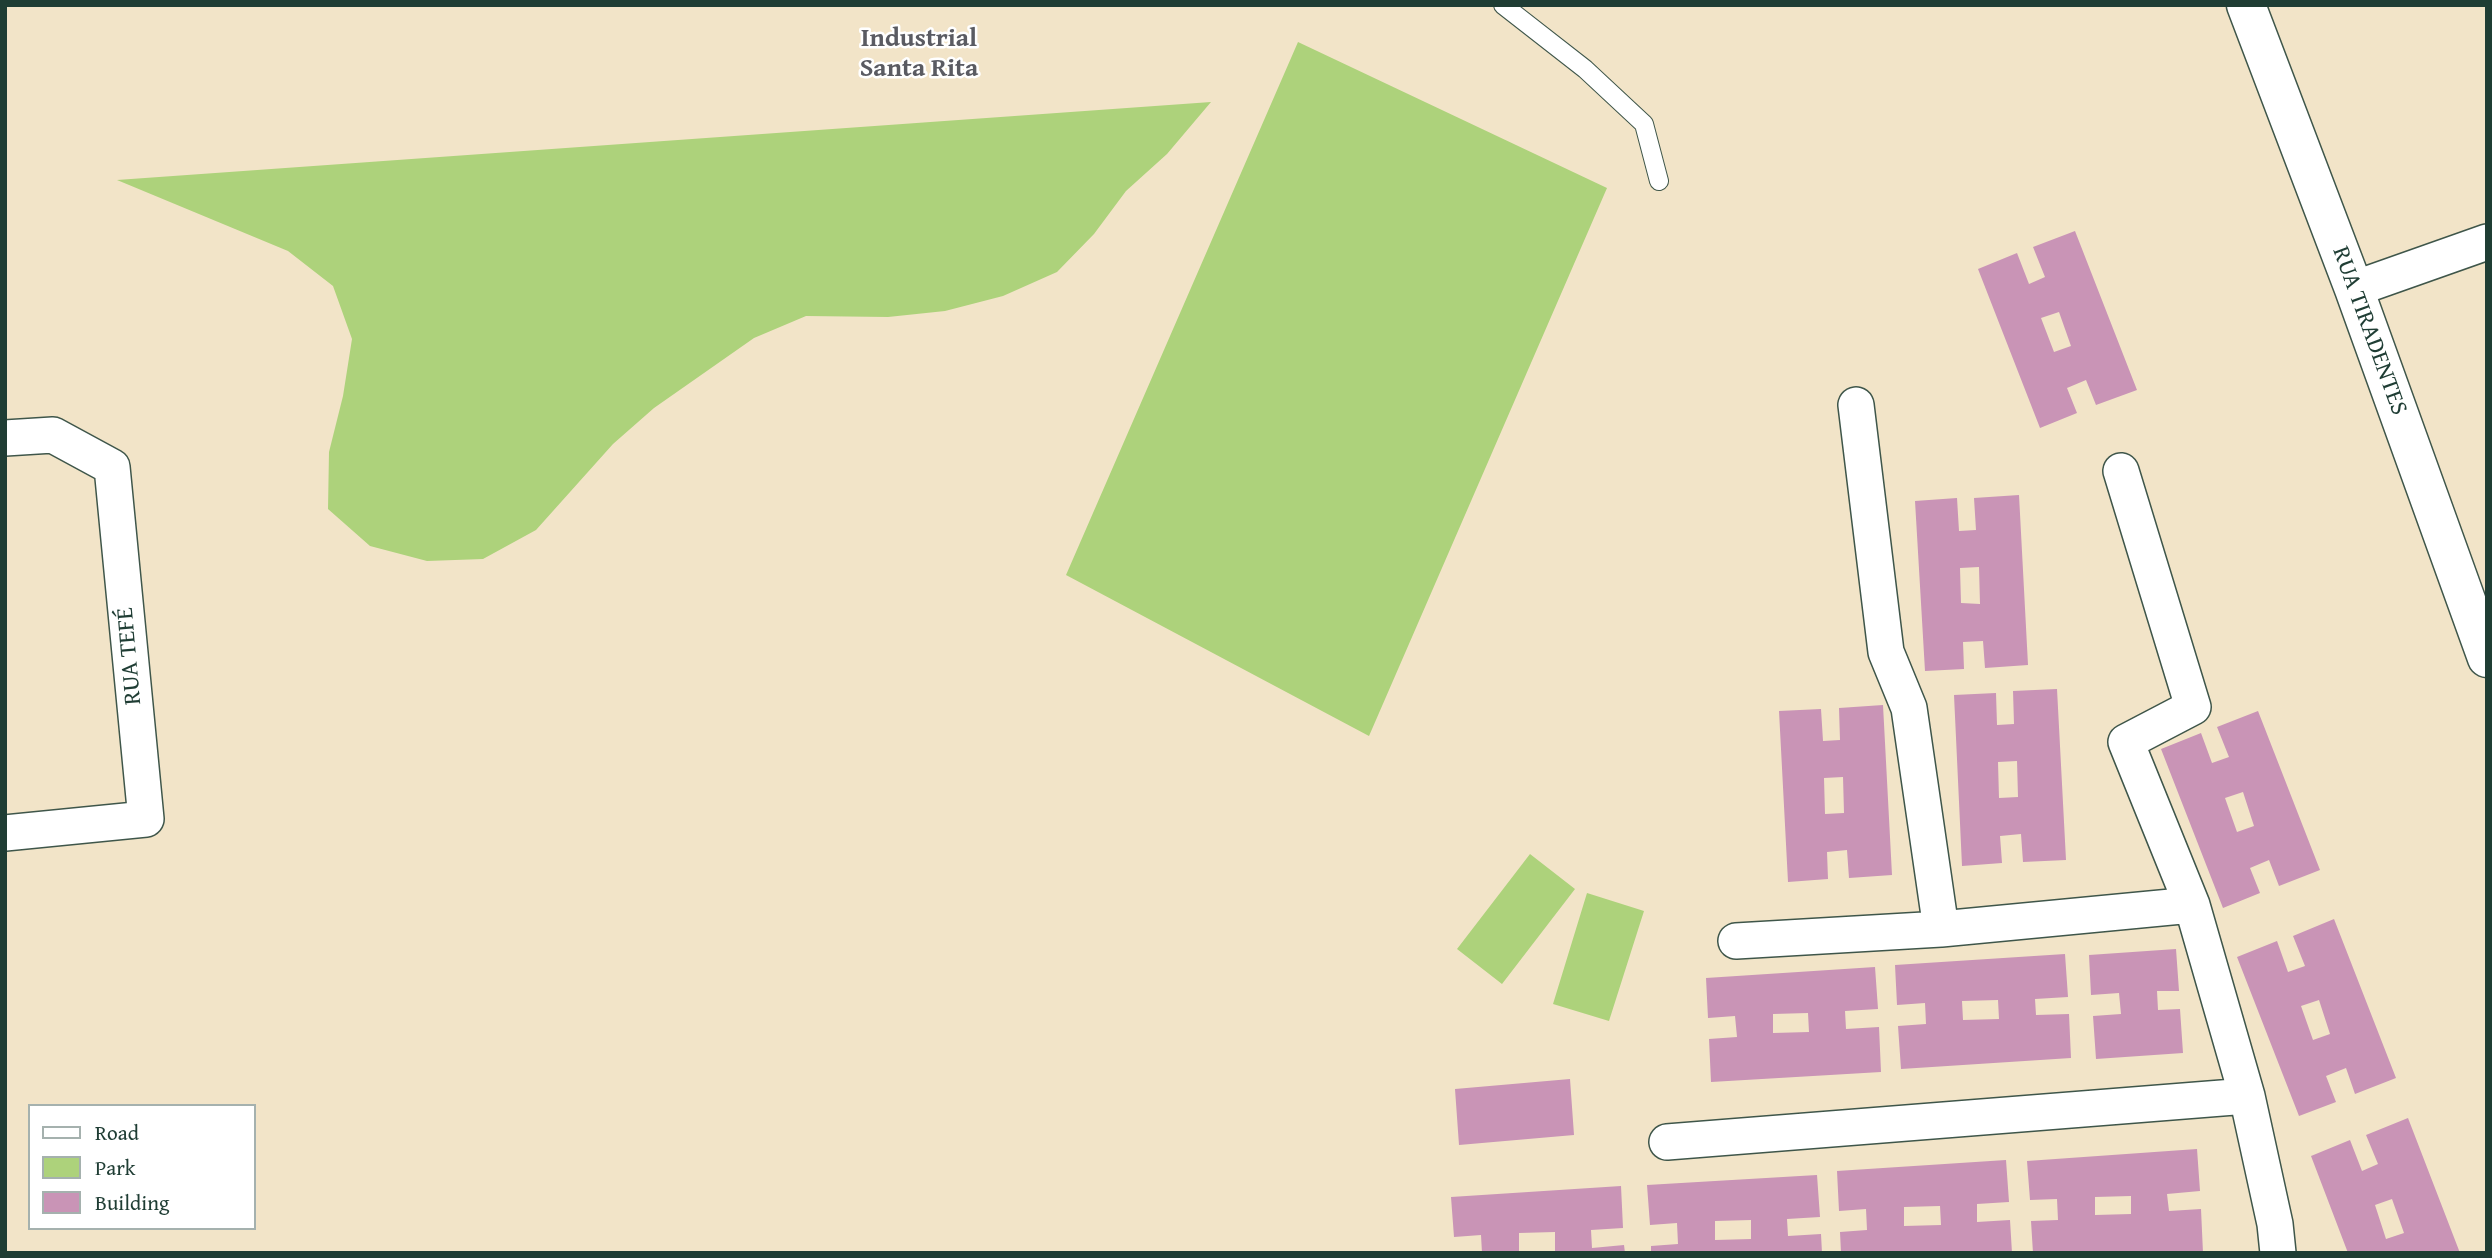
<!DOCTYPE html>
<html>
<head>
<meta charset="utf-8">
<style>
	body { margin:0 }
	#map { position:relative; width:2492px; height:1258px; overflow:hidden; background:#f2e4c8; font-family:"Gentium Book Plus",serif }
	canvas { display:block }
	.frame { position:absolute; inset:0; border:7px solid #1f3d34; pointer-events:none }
	.legend { position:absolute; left:28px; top:1104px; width:228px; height:126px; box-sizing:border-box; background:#fff; border:2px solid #a5b1ae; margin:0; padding:9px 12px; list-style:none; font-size:21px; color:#1f3d34 }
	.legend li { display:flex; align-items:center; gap:14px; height:35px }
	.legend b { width:35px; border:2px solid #a5b1ae }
</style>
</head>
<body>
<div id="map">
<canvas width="2492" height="1258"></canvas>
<div class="frame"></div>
<ul class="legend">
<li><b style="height:9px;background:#fff"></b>Road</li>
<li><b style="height:19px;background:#add27b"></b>Park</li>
<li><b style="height:19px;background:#c994b6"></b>Building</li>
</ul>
</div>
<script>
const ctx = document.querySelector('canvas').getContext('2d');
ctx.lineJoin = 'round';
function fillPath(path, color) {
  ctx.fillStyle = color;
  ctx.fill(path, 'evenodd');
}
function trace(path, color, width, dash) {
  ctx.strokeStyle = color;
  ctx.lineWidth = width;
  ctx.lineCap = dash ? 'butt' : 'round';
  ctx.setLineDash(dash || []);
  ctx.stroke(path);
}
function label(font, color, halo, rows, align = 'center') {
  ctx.font = font + ' "Gentium Book Plus",serif';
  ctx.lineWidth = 5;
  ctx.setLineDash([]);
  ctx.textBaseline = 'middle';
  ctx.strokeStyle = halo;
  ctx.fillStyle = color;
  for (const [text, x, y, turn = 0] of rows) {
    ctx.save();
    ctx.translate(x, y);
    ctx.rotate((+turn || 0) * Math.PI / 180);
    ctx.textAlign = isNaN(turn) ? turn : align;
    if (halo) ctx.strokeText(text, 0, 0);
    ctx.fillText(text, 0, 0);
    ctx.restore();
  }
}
const green = new Path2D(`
	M 1298,42 L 1607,188 L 1369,736 L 1066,575 Z
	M 1211,102 L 1167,154 L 1126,191 L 1094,234 L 1057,272 L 1003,296 L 945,311 L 888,317 L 806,316 L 754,338 L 654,408 L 613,444 L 536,530 L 483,559 L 427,561 L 370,546 L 328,509 L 329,452 L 343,396 L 352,339 L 333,286 L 288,251 L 117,180 Z
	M 1530,854 L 1575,889 L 1502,984 L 1457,949 Z
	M 1587,893 L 1644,911 L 1609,1021 L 1553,1004 Z`);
const building = new Path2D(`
	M 2075,231 L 2137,390 L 2096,405 L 2086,380 L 2067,388 L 2077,413 L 2040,428 L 1978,269 L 2017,253 L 2029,284 L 2045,277 L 2033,247 ZM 2059,312 L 2071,346 L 2054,352 L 2041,318 Z
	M 2019,495 L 2028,665 L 1985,668 L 1983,641 L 1963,642 L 1964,669 L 1925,671 L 1915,501 L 1957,498 L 1959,531 L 1976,530 L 1974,498 ZM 1979,567 L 1980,604 L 1961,603 L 1960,568 Z
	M 2057,689 L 2066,860 L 2023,862 L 2021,834 L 2000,836 L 2002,863 L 1962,866 L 1954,695 L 1996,693 L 1997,725 L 2014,724 L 2013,691 ZM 2017,761 L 2018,797 L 1999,798 L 1998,762 Z
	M 1883,705 L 1892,875 L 1849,878 L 1847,850 L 1827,852 L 1828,879 L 1788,882 L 1779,711 L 1821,709 L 1823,741 L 1840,740 L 1839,708 ZM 1843,777 L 1844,813 L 1825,814 L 1824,778 Z
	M 2258,711 L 2320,870 L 2279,886 L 2269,860 L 2250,868 L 2260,893 L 2223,908 L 2161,749 L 2201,733 L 2212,763 L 2229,757 L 2217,727 ZM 2243,792 L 2254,826 L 2237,832 L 2225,798 Z
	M 2334,919 L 2396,1078 L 2355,1094 L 2346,1068 L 2326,1076 L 2336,1102 L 2299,1116 L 2237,957 L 2277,941 L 2288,972 L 2305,966 L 2293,936 ZM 2319,1000 L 2330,1034 L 2313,1040 L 2301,1006 Z
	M 2176,949 L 2179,991 L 2157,991 L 2158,1010 L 2180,1009 L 2183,1053 L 2096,1059 L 2093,1016 L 2121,1014 L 2119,993 L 2091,995 L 2089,955 Z
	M 2065,954 L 2068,997 L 2035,999 L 2036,1015 L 2069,1014 L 2071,1058 L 1901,1069 L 1898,1026 L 1926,1024 L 1925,1003 L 1897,1005 L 1895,965 ZM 1998,1000 L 1999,1019 L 1963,1020 L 1962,1001 Z
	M 1875,967 L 1878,1009 L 1845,1011 L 1846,1029 L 1879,1027 L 1881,1072 L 1711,1082 L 1709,1039 L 1737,1037 L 1735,1016 L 1708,1018 L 1706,978 ZM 1808,1013 L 1809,1032 L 1773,1033 L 1773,1014 Z
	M 1570,1079 L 1574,1135 L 1459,1145 L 1455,1089 Z
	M 2408,1118 L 2460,1253 L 2348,1253 L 2311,1156 L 2350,1140 L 2362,1171 L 2378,1164 L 2366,1135 ZM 2392,1199 L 2404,1233 L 2386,1239 L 2375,1205 Z
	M 2197,1149 L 2200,1191 L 2167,1194 L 2169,1211 L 2201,1209 L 2203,1253 L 2033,1253 L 2031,1221 L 2058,1220 L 2057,1199 L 2030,1200 L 2027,1161 ZM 2131,1196 L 2131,1214 L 2095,1215 L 2095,1197 Z
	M 2006,1160 L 2009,1202 L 1977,1204 L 1977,1222 L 2010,1220 L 2012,1253 L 1841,1253 L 1840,1232 L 1867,1230 L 1866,1209 L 1839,1211 L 1837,1171 ZM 1940,1206 L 1941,1225 L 1904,1226 L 1904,1207 Z
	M 1817,1175 L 1820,1217 L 1787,1219 L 1788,1236 L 1821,1234 L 1822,1253 L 1651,1253 L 1651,1246 L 1678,1244 L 1677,1223 L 1650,1225 L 1647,1185 ZM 1751,1220 L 1751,1239 L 1715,1240 L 1715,1221 Z
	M 1621,1186 L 1623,1228 L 1591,1230 L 1592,1248 L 1624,1245 L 1625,1253 L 1555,1253 L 1555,1232 L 1519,1233 L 1519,1253 L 1482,1253 L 1481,1235 L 1454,1237 L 1451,1197 Z`);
const service = new Path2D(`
	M 1503,5 L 1585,69 L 1644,124 L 1659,181`);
const minor = new Path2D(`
	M 2354,289 L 2487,242
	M 1856,405 L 1886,652 L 1909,708 L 1941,929
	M 5,438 L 53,435 L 112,467 L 146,819 L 5,833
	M 2121,471 L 2193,707 L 2126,742 L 2192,905 L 2247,1096 L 2275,1224 L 2278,1253
	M 1736,941 L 1941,929 L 2192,905
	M 1667,1142 L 2247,1096`);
const tertiary = new Path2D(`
	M 2246,5 L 2354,289 L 2487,658`);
const streetNames = [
	["RUA TIRADENTES",2369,331,70],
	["RUA TEFÉ",130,656,-95]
];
const neighbourhoodNames = [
	["Industrial",919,39],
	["Santa Rita",919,69]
];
fillPath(green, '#add27b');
fillPath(building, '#c994b6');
trace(service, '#3f564a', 20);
trace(minor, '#3f564a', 38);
trace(tertiary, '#3f564a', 41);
trace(service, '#fff', 18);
trace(minor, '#fff', 35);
trace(tertiary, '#fff', 38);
label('24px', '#1f3d34', '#fff', streetNames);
label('bold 26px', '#5a5b62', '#fff', neighbourhoodNames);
</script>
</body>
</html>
